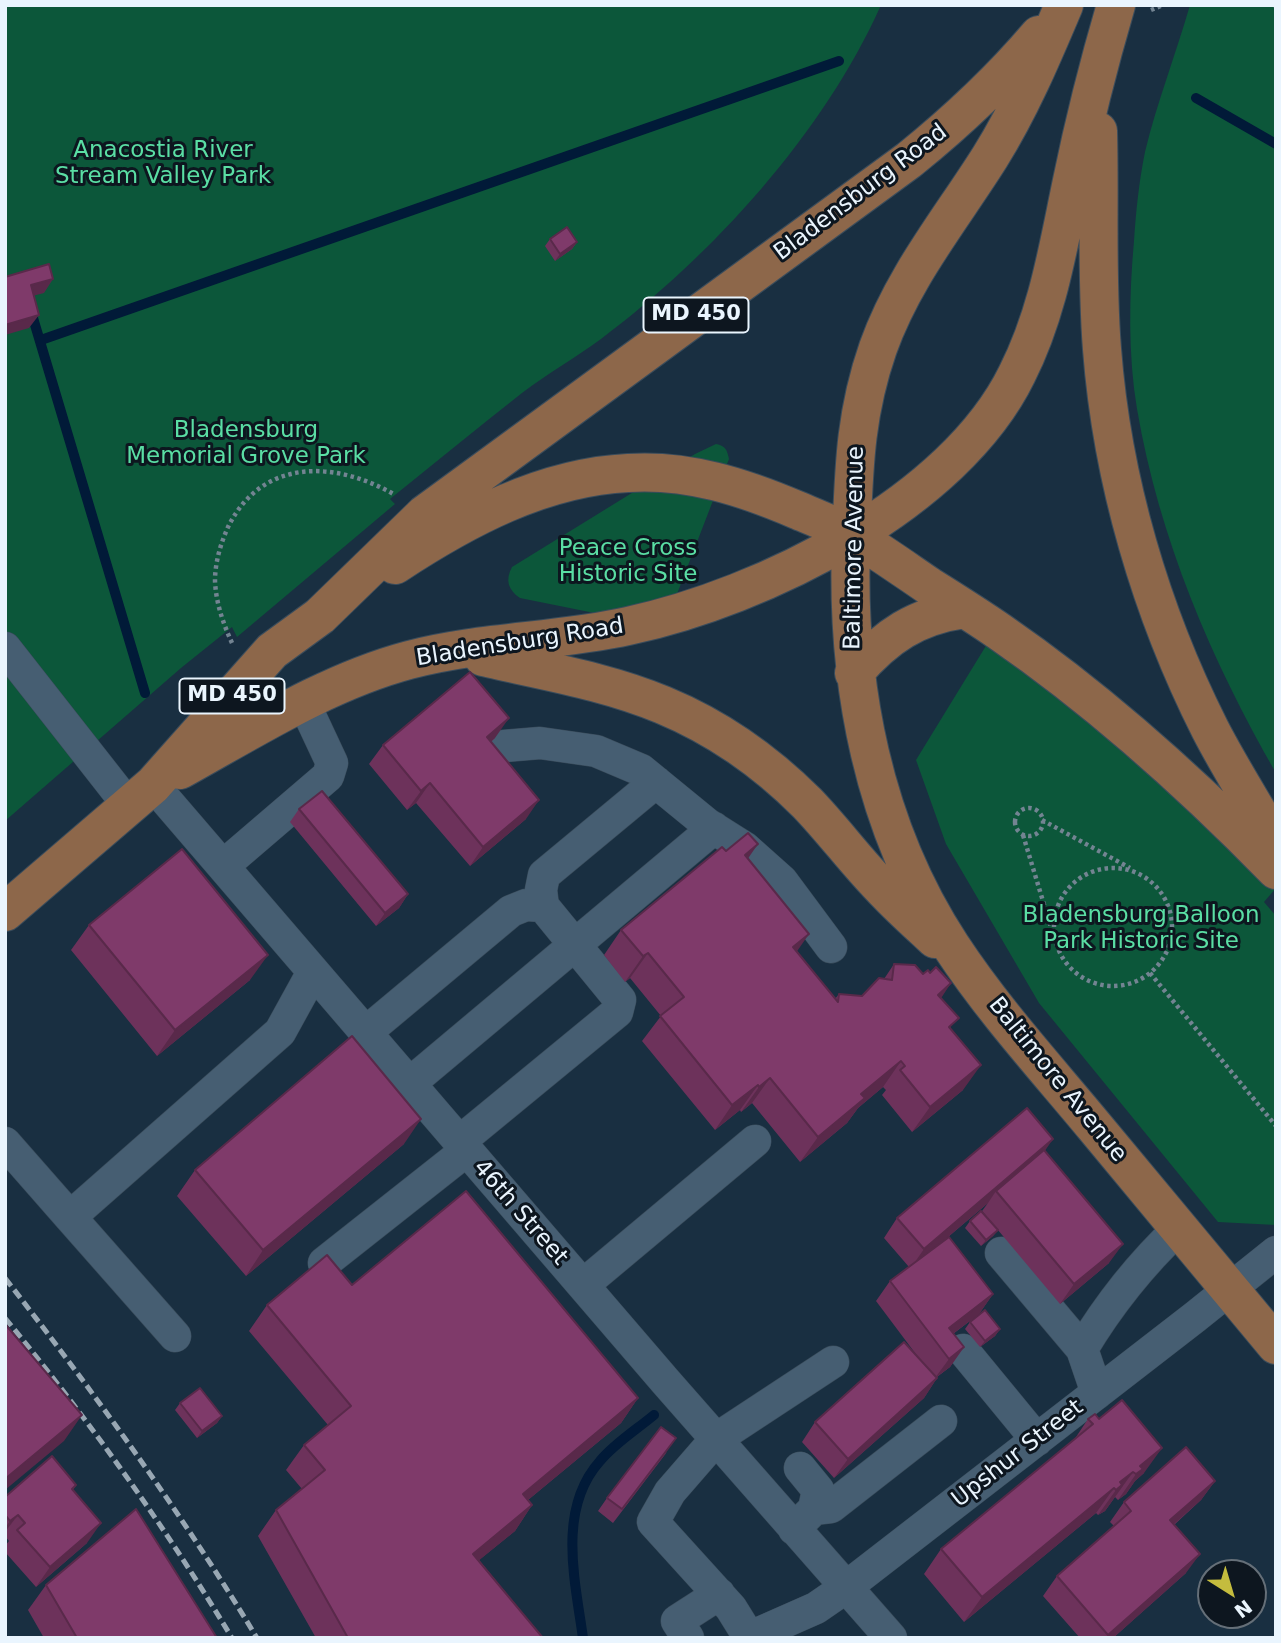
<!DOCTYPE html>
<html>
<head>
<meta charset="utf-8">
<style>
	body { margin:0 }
	#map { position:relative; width:1281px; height:1643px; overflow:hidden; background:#192f41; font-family:"DejaVu Sans",sans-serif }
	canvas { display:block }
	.frame { position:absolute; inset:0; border:7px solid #eaf5fe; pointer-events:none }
	.north { position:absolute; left:1197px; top:1559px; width:70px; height:70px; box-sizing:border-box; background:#0d161f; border:2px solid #656f78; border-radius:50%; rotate:143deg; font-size:19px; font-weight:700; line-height:28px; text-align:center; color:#eaf5fe }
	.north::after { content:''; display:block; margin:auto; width:24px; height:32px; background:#c4bc3e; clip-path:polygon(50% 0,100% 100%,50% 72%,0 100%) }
</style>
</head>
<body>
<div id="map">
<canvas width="1281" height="1643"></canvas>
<div class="frame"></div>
<div class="north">N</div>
</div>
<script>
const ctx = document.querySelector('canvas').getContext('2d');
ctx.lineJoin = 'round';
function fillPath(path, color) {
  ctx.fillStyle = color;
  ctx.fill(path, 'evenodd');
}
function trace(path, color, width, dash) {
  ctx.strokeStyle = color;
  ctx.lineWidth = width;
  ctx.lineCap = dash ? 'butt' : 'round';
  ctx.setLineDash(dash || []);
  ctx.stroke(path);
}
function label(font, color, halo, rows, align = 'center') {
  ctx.font = font + ' "DejaVu Sans",sans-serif';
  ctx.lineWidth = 6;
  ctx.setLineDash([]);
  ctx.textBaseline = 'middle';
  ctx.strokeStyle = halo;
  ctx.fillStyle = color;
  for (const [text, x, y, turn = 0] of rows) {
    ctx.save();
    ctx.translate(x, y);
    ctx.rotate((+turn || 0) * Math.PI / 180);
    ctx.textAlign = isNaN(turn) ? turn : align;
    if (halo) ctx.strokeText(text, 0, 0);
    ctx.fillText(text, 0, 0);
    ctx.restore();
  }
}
const green = new Path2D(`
	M 5,5 L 881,5 C 824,133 712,256 601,339 C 575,358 547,374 522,393 C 477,428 434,464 390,499 L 395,504 L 237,637 L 232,627 L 181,668 L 5,821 Z
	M 1190,5 L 1276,5 L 1276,773 C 1211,660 1159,538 1137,409 C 1128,355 1129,296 1134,241 C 1136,211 1139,181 1145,152 C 1157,102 1176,54 1190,5 Z
	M 716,444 C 726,446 727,450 729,459 L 672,607 L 644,623 L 520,598 C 508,590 505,580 512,567 L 695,454 Z
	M 992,636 L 1104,722 L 1276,888 L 1264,902 L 1276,916 L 1276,1225 L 1218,1222 L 1039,1003 L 946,844 L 916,760 Z`);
const stream = new Path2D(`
	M 1196,98 L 1276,144
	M 30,308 L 145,693
	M 41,340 L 839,61
	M 583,1638 C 575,1580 557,1509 600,1461 C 615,1443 636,1430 654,1415`);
const path = new Path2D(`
	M 1274,5 L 1276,6
	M 1151,10 L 1163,5
	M 232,643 C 223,623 216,603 215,581 C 215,562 221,542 229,525 C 264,457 337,461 395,495
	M1015 822a14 14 0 1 1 28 0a14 14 0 1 1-28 0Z
	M 1042,820 L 1130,868
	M 1023,835 L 1052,931
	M1054 927a59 59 0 1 1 118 0a59 59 0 1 1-118 0Z
	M 1150,973 L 1276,1126`);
const minor = new Path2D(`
	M 5,648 L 129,806
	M 504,746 L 540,743 L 596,751 L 641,770 L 707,824 L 745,848 L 782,881 L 831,947
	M 153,785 L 666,1382 L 891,1638
	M 223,866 L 328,776 L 332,763 L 303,701
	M 543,906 L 541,890 L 544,875 L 656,782
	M 365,1033 L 511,911 L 526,905 L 543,906 L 620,1000 L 617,1012 L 459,1142
	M 409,1084 L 714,828
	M 5,1143 L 70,1217
	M 1001,1253 L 1082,1349
	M 324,1263 L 467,1150
	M 583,1285 L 755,1141
	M 175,1336 L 70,1217 L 280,1032 L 313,972
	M 963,1350 L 1037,1440
	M 1097,1393 L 1082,1349 C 1109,1304 1141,1264 1179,1228
	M 800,1468 L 818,1490 L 814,1509
	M 794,1529 L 814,1509 L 831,1507 L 941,1421
	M 749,1637 L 731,1608 L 653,1522 L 670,1492 L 716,1439 L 833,1362
	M 688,1638 L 677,1621 L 719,1594
	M 748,1638 L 816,1608 L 845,1588 L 1195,1317 L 1276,1252`);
const major = new Path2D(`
	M 1064,5 C 1042,57 1020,109 990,157 C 951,219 903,277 878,348 C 854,417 854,472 851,544 C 846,684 873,827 951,946 C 993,1010 1046,1068 1094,1126 C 1155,1199 1215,1272 1276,1345
	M 1098,131 C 1100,204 1096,276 1102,349 C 1112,480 1151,612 1210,729 C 1230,768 1254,805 1276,844
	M 395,565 C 465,519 543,477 628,473 C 688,469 743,487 797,510 C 816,518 837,526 854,536 C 880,552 904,569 929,586 C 953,601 977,616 1000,632 C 1100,701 1191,783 1276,870
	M 483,657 C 543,671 606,681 663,705 C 716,727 766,762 807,803 C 834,831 857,863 885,891 C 901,908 918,923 935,939
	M 854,673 C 886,636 916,616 965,609
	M 180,770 C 254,729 327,682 409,660 C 481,641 556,642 628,626 C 763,597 954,503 1017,374 C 1048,313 1058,247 1072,181 C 1084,122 1099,63 1116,5
	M 5,912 L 153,785 L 272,651 L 320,616 L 425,514 L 909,160 C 956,122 1000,81 1039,35`);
const rail = new Path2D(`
	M 5,1278 C 95,1394 181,1512 257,1638
	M 5,1318 C 88,1419 165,1526 232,1638`);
const wall = new Path2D(`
	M 550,239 L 577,242 L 572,249 L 555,261 L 545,246 Z
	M 495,738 L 491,742 L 526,819 L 470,866 L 416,803 L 407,810 L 369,764 L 383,745 Z
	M 299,809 L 408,894 L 399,908 L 376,926 L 290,822 Z
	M 726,851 L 748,859 L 797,952 L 835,999 L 839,994 L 862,996 L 884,979 L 894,964 L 941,998 L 951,1029 L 963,1090 L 912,1132 L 882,1095 L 886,1090 L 883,1087 L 858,1108 L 847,1123 L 800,1162 L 752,1103 L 741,1112 L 740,1110 L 715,1130 L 642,1041 L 661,1016 L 630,978 L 625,982 L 604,955 L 621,930 Z
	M 89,925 L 250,980 L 157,1056 L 71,950 Z
	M 404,1144 L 246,1276 L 177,1196 L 195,1170 Z
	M 1045,1151 L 1109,1263 L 1060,1304 L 982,1211 L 988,1203 L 941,1243 L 993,1294 L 979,1314 L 953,1334 L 964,1347 L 950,1367 L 937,1377 L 937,1378 L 924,1398 L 834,1478 L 802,1442 L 815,1422 L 921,1361 L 876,1301 L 890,1281 L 909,1267 L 884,1238 L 897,1218 Z
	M 970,1221 L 998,1230 L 993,1236 L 981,1246 L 965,1228 Z
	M 352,1285 L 638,1398 L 621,1423 L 528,1500 L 532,1505 L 515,1531 L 479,1560 L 543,1638 L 316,1638 L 258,1536 L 276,1510 L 302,1489 L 286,1470 L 304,1445 L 328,1425 L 249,1331 L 267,1305 Z
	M 970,1322 L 1000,1329 L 995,1336 L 980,1347 L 965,1329 Z
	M 180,1403 L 222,1416 L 217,1423 L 197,1438 L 175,1410 Z
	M 1088,1419 L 1144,1473 L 1135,1481 L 1126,1494 L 1118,1500 L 1115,1497 L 1105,1511 L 1098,1515 L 1096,1513 L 964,1622 L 924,1574 L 941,1549 L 1074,1440 Z
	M 667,1452 L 613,1523 L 598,1511 L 607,1498 Z
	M 1215,1481 L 1201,1500 L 1174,1525 L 1186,1573 L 1113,1638 L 1080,1638 L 1043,1596 L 1057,1576 L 1114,1526 L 1110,1522 L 1124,1502 Z
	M 76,1485 L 73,1490 L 87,1543 L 36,1587 L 5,1552 L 5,1546 L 9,1541 L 5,1536 L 5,1497 Z
	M 46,1585 L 217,1638 L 44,1638 L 28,1610 Z`);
const shadedWall = new Path2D(`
	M 577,242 L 572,249 L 555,261 L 560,254 Z
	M 53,279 L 44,293 L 21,299 L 31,285 Z
	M 39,315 L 29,328 L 5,335 L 5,325 Z
	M 509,718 L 495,738 L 473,757 L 487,737 Z
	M 430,783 L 416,803 L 407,810 L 421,791 Z
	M 539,800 L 526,819 L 470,866 L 483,847 Z
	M 758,844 L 740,870 L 745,855 Z
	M 408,894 L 399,908 L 376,926 L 385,913 Z
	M 809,934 L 791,960 L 793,947 Z
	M 648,953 L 630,978 L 625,982 L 643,956 Z
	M 268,955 L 250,980 L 157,1056 L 175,1030 Z
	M 951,983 L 934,1009 L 938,995 Z
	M 901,1061 L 883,1087 L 858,1108 L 847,1123 L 800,1162 L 818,1137 L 861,1094 Z
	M 981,1065 L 963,1090 L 912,1132 L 930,1107 Z
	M 770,1078 L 752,1103 L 741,1112 L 759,1087 Z
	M 758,1085 L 740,1110 L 715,1130 L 732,1105 Z
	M 421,1119 L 404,1144 L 246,1276 L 263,1250 Z
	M 1053,1139 L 1040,1158 L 996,1191 L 988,1203 L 910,1269 L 924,1249 Z
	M 998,1230 L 993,1236 L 981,1246 L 986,1240 Z
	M 1123,1244 L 1109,1263 L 1060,1304 L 1074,1284 Z
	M 993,1294 L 979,1314 L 938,1345 L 949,1328 Z
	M 1000,1329 L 995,1336 L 980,1347 L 985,1341 Z
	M 964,1347 L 950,1367 L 935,1378 L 949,1359 Z
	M 937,1378 L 924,1398 L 834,1478 L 848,1459 Z
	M 638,1398 L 621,1423 L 505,1519 L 523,1494 Z
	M 82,1415 L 64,1441 L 5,1490 L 5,1479 Z
	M 222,1416 L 217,1423 L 197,1438 L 202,1431 Z
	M 1162,1448 L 1144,1473 L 1135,1481 L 1126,1494 L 1118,1500 L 1136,1474 L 1140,1466 Z
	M 1133,1472 L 1105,1511 L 1098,1515 L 1116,1490 L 1120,1482 Z
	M 1215,1481 L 1201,1500 L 1156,1540 L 1170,1520 Z
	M 1114,1488 L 1096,1513 L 964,1622 L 982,1597 Z
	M 532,1505 L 515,1531 L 456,1579 L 473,1554 Z
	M 18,1515 L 5,1532 L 5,1528 L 10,1521 Z
	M 101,1523 L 87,1543 L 36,1587 L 50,1567 Z
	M 1200,1554 L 1186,1573 L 1113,1638 L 1106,1638 L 1108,1635 Z`);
const building = new Path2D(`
	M 567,227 L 577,242 L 560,254 L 550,239 Z
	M 49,264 L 53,279 L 31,285 L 39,315 L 5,325 L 5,277 Z
	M 470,672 L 509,718 L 487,737 L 539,800 L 483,847 L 430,783 L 421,791 L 383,745 Z
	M 322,791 L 408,894 L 385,913 L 299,809 Z
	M 748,833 L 758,844 L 745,855 L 809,934 L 793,947 L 838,1002 L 839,994 L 862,996 L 879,978 L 892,980 L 894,964 L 915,965 L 923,974 L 928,970 L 930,973 L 936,967 L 951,983 L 938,995 L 959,1018 L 949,1027 L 981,1065 L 930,1107 L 900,1070 L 905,1066 L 901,1061 L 861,1094 L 865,1098 L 818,1137 L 770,1078 L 759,1087 L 758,1085 L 732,1105 L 660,1016 L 684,997 L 648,953 L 643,956 L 621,930 L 722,847 L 726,851 Z
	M 182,849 L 268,955 L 175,1030 L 89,925 Z
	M 352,1036 L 421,1119 L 263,1250 L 195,1170 Z
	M 1027,1108 L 1053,1139 L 924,1249 L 897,1218 Z
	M 1044,1150 L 1123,1244 L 1074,1284 L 996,1191 Z
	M 466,1191 L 638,1398 L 523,1494 L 532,1505 L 473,1554 L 543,1638 L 348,1638 L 276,1510 L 325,1470 L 304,1445 L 351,1406 L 267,1305 L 327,1255 L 352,1285 Z
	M 981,1211 L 998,1230 L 986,1240 L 970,1221 Z
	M 949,1237 L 993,1294 L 949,1328 L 964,1347 L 949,1359 L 890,1281 Z
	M 985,1310 L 1000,1329 L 985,1341 L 970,1322 Z
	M 5,1324 L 82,1415 L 5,1479 Z
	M 904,1342 L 937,1378 L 848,1459 L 815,1422 Z
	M 200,1388 L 222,1416 L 202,1431 L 180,1403 Z
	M 1122,1400 L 1162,1448 L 1140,1466 L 1143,1469 L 1136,1474 L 1133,1472 L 1120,1482 L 1122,1485 L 1116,1490 L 1114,1488 L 982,1597 L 941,1549 L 1093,1424 L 1088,1419 L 1095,1414 L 1099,1419 Z
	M 661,1427 L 676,1438 L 622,1509 L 607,1498 Z
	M 1186,1447 L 1215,1481 L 1170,1520 L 1200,1554 L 1108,1635 L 1057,1576 L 1131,1511 L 1124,1502 Z
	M 52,1456 L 76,1485 L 72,1489 L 101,1523 L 50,1567 L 17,1530 L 25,1523 L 18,1515 L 10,1521 L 5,1515 L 5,1497 Z
	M 136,1509 L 217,1638 L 77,1638 L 46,1585 Z`);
const shields = [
	[696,315,105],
	[232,696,105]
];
const shieldNames = [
	["MD 450",696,315],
	["MD 450",232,696]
];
const parkNames = [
	["Anacostia River",163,151],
	["Stream Valley Park",163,177],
	["Bladensburg",246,431],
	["Memorial Grove Park",246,457],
	["Peace Cross",628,549],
	["Historic Site",628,575],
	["Bladensburg Balloon",1141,916],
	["Park Historic Site",1141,942]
];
const streetNames = [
	["Bladensburg Road",861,193,-37],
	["Baltimore Avenue",855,548,-89],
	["Bladensburg Road",520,643,-9],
	["Baltimore Avenue",1057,1080,51],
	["46th Street",520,1213,49],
	["Upshur Street",1018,1454,-38]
];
fillPath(green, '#0c573a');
trace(stream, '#011a38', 10);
trace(minor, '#3a4c5b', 33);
trace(major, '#3a4c5b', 40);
trace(path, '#738492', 4.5, [3.5, 3.5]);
trace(minor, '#465e72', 32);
trace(major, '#8d674a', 38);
trace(rail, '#98a7b3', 5, [10, 5]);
fillPath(wall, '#6d325b');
fillPath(shadedWall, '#59294a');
fillPath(building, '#7f3a6a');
trace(building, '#59294a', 2);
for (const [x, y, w] of shields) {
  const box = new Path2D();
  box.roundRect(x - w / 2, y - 17.5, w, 35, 5);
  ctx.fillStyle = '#0d161f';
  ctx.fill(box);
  trace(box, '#eaf5fe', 2);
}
label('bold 21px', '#eaf5fe', null, shieldNames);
label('23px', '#5adea4', '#0d161f', parkNames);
label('23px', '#eaf5fe', '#0d161f', streetNames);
</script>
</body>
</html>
